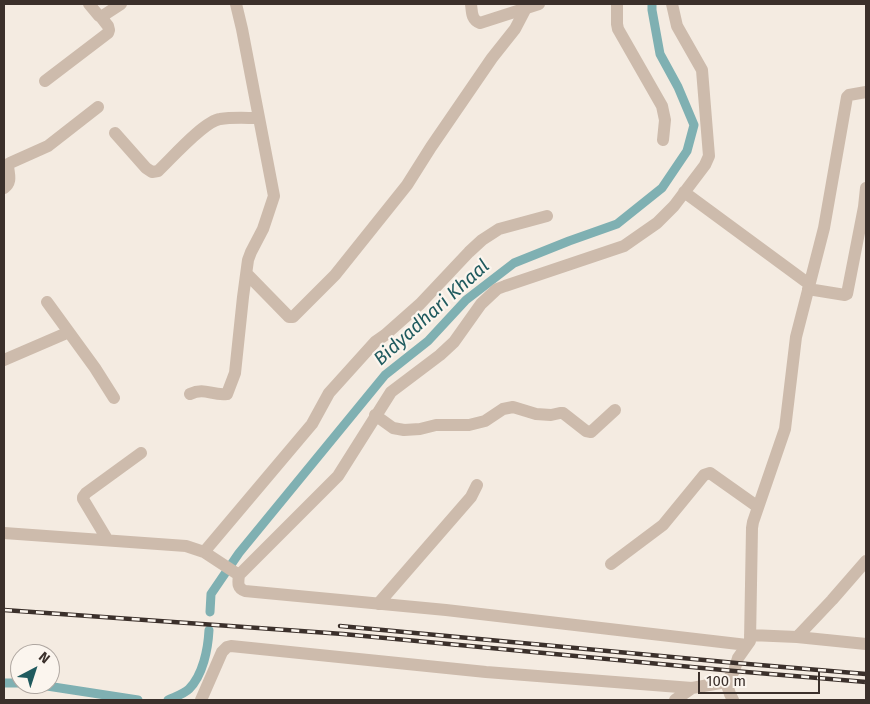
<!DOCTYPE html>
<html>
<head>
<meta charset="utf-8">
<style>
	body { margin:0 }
	#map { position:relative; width:870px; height:704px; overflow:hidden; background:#f4ebe1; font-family:"Fira Sans",sans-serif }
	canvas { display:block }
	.frame { position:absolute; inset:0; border:5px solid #3b302b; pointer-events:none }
	.north { position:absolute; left:10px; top:644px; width:50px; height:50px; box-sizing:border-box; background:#fbf5ee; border:1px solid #aea6a0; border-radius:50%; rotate:40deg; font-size:14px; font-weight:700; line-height:20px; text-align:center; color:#3b302b }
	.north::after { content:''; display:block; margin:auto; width:18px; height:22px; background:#1f5a5e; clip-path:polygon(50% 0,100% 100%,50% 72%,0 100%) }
	.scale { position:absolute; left:698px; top:672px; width:122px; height:22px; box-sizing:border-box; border:2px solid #3b302b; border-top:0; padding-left:6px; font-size:15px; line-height:18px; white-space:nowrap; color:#3b302b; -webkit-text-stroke:4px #fbf5ee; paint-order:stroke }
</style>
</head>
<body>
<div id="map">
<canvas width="870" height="704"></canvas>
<div class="frame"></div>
<div class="north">N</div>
<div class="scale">100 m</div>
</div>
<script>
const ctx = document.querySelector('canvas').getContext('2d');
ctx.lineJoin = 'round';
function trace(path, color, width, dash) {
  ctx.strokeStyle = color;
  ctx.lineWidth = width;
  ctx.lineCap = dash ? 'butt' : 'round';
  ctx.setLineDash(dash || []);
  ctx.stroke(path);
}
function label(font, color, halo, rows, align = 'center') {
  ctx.font = font + ' "Fira Sans",sans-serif';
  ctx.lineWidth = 4.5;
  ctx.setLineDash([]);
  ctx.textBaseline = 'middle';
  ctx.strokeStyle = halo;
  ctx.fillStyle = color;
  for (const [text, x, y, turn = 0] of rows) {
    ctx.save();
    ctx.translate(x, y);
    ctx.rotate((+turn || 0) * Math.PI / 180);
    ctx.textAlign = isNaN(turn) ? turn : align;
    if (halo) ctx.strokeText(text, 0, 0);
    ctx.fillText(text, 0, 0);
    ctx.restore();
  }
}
const canal = new Path2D(`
	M 210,612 L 211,594 L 239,553 L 385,375 L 428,341 L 466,300 L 514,263 L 569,241 L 617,224 L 662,188 L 687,151 L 694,125 L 678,87 L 660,54 L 652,10 L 652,4
	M 4,683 L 20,683
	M 34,684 L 138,700
	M 168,700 C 174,697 184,694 189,689 C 203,675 208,649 209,630`);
const minor = new Path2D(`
	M 89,4 L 99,16 L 101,17 L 121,4
	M 471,4 C 472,11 471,20 480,23 L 539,4
	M 617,4 L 617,24 L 618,29 L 662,106 L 665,120 L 663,140
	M 672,4 L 677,26 L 702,70 L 709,156 L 705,165 L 674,206 L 657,223 L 634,239 L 624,246 L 505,286 L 497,289 L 481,304 L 454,342 L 440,355 L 391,392 L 338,476 L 239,575 C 238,583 237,588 245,591 L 446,610 L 747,645
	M 45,81 L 108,33 L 109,30 L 108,26 L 101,17
	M 115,133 L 146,168 L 152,172 L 158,171 C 171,159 204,121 220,119 C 232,117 246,118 258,118
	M 4,188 C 13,181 8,174 8,164 L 10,163 L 48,146 L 98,107
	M 684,192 L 809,284
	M 247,274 L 289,317 L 293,317 L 335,275 L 407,185 L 431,147 L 492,58 L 515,29 L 526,8
	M 808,289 L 845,295 L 847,294 L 864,207 L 866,188
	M 47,302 L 95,368 L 114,398
	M 4,360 L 69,332
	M 190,394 C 205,387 212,396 227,394 L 235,373 L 243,297 L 248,260 L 251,252 L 263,229 L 274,196 L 242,29 L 236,4
	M 375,415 L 393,428 L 404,430 L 420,429 L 436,425 L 469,425 L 485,421 L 503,409 L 513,407 L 536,414 L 551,415 L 560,413 L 563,413 L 586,431 L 591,432 L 615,410
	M 4,533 L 186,546 L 204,552 L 239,575
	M 107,539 L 83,499 L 83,497 L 86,493 L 141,453
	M 204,552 L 312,424 L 329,393 L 375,342 L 385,335 L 420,304 L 469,252 L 482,240 L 499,229 L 547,216
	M 611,564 L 663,525 L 704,475 L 710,473 L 758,507
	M 378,604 L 471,497 L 477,485
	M 750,635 L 797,637 L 832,600 L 866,561
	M 797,637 L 866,644
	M 726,682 L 730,694 L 733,700
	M 201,700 L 222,652 L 227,647 L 231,646 L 486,672 L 692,688
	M 675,700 L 692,688 L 726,682 L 734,671 L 738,658 L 750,641 L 752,528 L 753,522 L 785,429 L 796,337 L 824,228 L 847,97 L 849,95 L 866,92`);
const rail = new Path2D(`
	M 4,610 L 343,634 L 734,671 L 866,682
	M 340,626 L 736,663 L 866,674`);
const waterNames = [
	["Bidyadhari Khaal",432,313,-42]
];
trace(canal, '#7fb0b2', 9);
trace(minor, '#cdbbac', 12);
trace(rail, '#3b302b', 4.5);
trace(rail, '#fbf5ee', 2.5, [8]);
label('italic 19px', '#1f5a5e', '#fbf5ee', waterNames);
</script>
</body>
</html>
